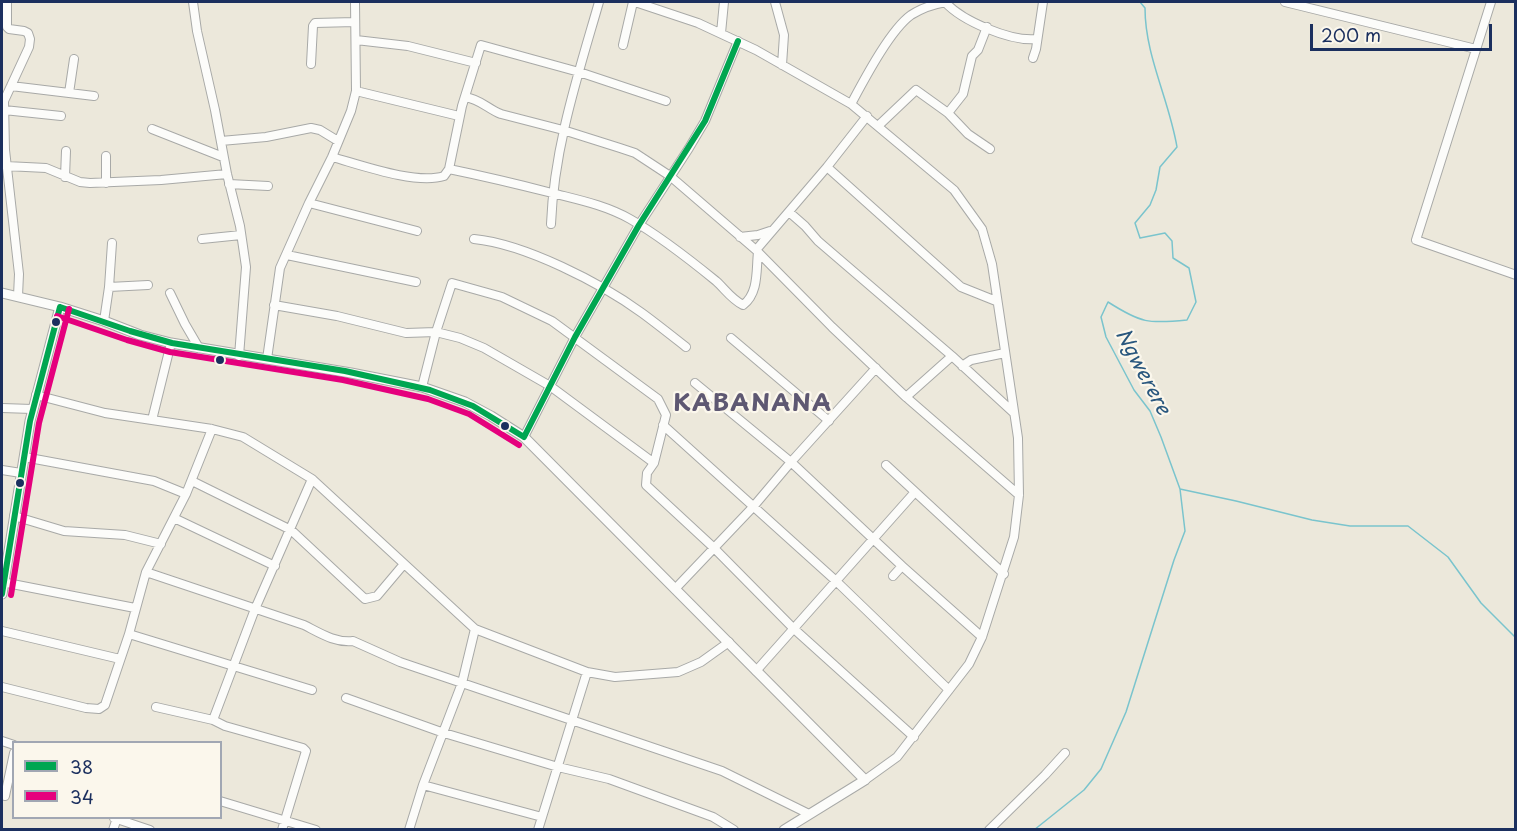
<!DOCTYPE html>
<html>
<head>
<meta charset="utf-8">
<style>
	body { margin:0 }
	#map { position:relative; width:1517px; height:831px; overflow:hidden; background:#ece8db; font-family:"Playpen Sans",sans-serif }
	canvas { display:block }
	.frame { position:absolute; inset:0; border:3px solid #1b2f5e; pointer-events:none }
	.legend { position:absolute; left:12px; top:741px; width:210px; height:78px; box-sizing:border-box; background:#fbf7ec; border:2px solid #a1a7b3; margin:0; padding:8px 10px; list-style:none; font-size:18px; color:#1b2f5e }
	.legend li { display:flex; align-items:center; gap:12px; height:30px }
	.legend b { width:30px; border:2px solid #a1a7b3 }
	.scale { position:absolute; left:1310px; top:24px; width:182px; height:27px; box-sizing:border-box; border:3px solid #1b2f5e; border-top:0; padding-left:8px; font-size:18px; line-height:21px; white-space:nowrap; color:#1b2f5e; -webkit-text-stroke:4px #fbf7ec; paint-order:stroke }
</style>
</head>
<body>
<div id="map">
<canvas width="1517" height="831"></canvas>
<div class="frame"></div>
<ul class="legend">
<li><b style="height:8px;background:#00a651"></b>38</li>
<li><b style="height:8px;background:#e5007d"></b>34</li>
</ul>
<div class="scale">200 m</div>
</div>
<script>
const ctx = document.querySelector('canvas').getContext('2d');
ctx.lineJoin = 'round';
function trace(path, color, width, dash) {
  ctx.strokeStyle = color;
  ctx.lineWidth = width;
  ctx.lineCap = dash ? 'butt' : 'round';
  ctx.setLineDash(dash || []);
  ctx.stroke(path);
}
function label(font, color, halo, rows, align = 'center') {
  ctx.font = font + ' "Playpen Sans",sans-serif';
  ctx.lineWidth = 4.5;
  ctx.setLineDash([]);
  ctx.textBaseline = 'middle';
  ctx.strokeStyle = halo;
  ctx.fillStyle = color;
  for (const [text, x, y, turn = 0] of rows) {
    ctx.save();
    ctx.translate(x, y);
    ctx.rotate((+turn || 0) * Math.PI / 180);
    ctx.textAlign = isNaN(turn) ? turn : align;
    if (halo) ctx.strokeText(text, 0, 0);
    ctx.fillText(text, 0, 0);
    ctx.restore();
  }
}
const stream = new Path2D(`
	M 1180,489 L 1236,501 L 1312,520 L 1350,526 L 1408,526 L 1448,557 L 1481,603 L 1516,638
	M 1034,830 L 1084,790 L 1101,769 L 1126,712 L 1174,560 L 1185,531 L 1180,489 L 1161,437 L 1150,411 L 1134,390 L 1106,337 L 1101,317 L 1108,302 C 1141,323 1148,324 1187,320 L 1196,302 L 1189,268 L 1173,258 L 1172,241 L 1165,233 L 1140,238 L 1135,223 L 1150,205 L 1156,190 L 1160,167 L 1177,147 C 1169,99 1145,56 1145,8 L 1140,2`);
const minor = new Path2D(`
	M 7,2 L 7,27 L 9,29 L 24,31 L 28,33 L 30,39 L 29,47 L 4,101 L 5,150 L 19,274 L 18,296
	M 193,2 L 197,31 L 215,110 L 227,174 L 240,226 L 246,267 L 239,356
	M 635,2 L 698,23 L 756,50 L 851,104 L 954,190 L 982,229 L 992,264 L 1018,438 L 1019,495 L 1014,537 L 982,637 L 969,664 L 897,757 L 865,780
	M 775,2 L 784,35 L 782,65
	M 945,2 C 962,21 1011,42 1037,39
	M 1285,2 L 1476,49
	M 1491,2 L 1416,240 L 1516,275
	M 721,33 L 724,2
	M 356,40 L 408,46 L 476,63
	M 623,45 L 633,2
	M 1033,58 L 1036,49 L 1043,2
	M 311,64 L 313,26 L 315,23 L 355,22
	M 11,86 L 94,96
	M 356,91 L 459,116
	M 69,93 L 74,59
	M 465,97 C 480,99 488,109 501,114 L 563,130 L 620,148 L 635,153 L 670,176 L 756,250 L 832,327 L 906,397 L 1019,495
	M 851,104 C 864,80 890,30 911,15 C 922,8 934,4 946,2
	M 4,110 L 61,116
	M 948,113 L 963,94 L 972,56 L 978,50 L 987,27
	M 878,126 L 916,90 L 948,113 L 968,134 L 990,149
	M 152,129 L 223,157
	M 221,141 L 266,137 L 311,128 L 320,130 L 338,141
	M 106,156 L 106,183
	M 332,157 C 361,165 416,185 444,176 L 449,169 C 483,176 517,184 552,193 C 579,200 605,205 630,219 C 660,236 689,259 716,281 C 725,289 731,299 743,305 C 759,293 756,270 758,252
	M 6,166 L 46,168 L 80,182 L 90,183 L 161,180 L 227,174
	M 827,167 L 961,287 L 996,301
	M 449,169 L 462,106 L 481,45 L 579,72 L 666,101
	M 65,177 L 66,151
	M 229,184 L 268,186
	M 309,203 L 417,231
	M 789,212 L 805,226 L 818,241 L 952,356 L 1014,413
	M 551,224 C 554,147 578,75 599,2
	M 740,237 L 758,235 L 770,231
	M 202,239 L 241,235
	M 474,239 C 525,244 601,283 642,313 C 657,324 672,336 686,347
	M 756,250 L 827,167 L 867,116
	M 287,255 L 416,282
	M 109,287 L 148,285
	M 170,293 L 185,324 L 199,348
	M 274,305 L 337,316 L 406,333 L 436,332 L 460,338 L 484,348 L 550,386 L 654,463
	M 104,321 L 109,287 L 112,243
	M 731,338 L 829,421
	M 267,359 L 280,268 L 309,203 L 332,157 L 351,111 L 356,91 L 355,2
	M 962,366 L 971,360 L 1005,353
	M 695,383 L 791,462 L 902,566
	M 422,387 L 436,332 L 452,283 L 502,297 L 552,321 L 658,399 L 666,415 L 654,463 L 647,473 L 646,485 L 713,547 L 793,628 L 914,737
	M 36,395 L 105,413 L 212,429 L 243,437 L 312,479 L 475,629 L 587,672 L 615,677 L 678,672 L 701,662 L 729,642
	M 906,397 L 952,356
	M 2,408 L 32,409
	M 152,420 L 171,343
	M 663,425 L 835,580 L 949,690
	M 212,429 L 186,494 L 146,572 L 129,634 L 312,690
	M 524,437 L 575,337 L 639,225 L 689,148 L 705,121 L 738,41
	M 24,457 L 154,481 L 186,494
	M 886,465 L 1004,574
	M 2,470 L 21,473
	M 192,481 L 291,530 L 365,599 L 377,596 L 404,564
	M 14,516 L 64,531 L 125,535 L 161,544
	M 174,518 L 275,566
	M 146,572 L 304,625 C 320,633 335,643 353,641 L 400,662 L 722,771 L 809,814
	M 893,576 L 902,566 L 982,637
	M 2,582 L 135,608
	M 675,589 L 753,507 L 791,462 L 876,368
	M 2,631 L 120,659
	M 756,671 L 915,492
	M 2,687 L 86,708 L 99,709 L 105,705 L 129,634
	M 346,698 L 444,733 L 558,767 L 609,779 L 713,817 L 734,830
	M 156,707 L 213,720 L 255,609 L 312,479
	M 213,720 L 225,726 L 303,748 L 306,751 L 282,830
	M 2,741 L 14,745
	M 423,785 L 542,817
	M 5,796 L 14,753
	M 220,801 L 316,830
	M 114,818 L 150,830
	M 113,830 L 117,818
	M 409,830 L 423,785 L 462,683 L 475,629
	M 538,830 L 587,672
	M 989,830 L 1045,775 L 1065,753`);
const tertiary = new Path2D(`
	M 2,293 L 60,307 L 104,321 L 140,335 L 171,343 L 351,373 L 422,387 L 465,402 L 491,416 L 524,437 L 865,780 L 784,830
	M 2,594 L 30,421 L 60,307`);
const bus1 = new Path2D(`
	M 60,307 L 130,331 L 172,343 L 345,371 L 430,390 L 473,406 L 524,437
	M 524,437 L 575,337 L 639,225 L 705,121 L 738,41
	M 2,594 L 30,421 L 60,307`);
const bus2 = new Path2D(`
	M 57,316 L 127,340 L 170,352 L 343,380 L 428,399 L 469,414 L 519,445
	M 11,595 L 39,423 L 69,309`);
const markers = [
	[56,322,5,"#1b2f5e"],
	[220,360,5,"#1b2f5e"],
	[505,426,5,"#1b2f5e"],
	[20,483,5,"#1b2f5e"]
];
const waterNames = [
	["Ngwerere",1142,372,62]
];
const districtNames = [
	["KABANANA",753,404]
];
trace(stream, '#7ac4cd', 1.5);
trace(minor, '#a8a9a7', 10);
trace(tertiary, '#a8a9a7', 11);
trace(minor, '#fcfcfa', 8);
trace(tertiary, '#fcfcfa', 9);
trace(bus1, '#00a651', 6);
trace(bus2, '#e5007d', 6);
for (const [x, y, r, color] of markers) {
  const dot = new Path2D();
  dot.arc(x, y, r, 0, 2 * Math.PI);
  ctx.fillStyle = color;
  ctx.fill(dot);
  trace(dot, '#fbf7ec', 2);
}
label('italic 20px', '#29577e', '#fbf7ec', waterNames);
ctx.letterSpacing = '1.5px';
label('bold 24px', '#5e5872', '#fbf7ec', districtNames);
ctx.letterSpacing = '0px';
</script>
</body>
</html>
